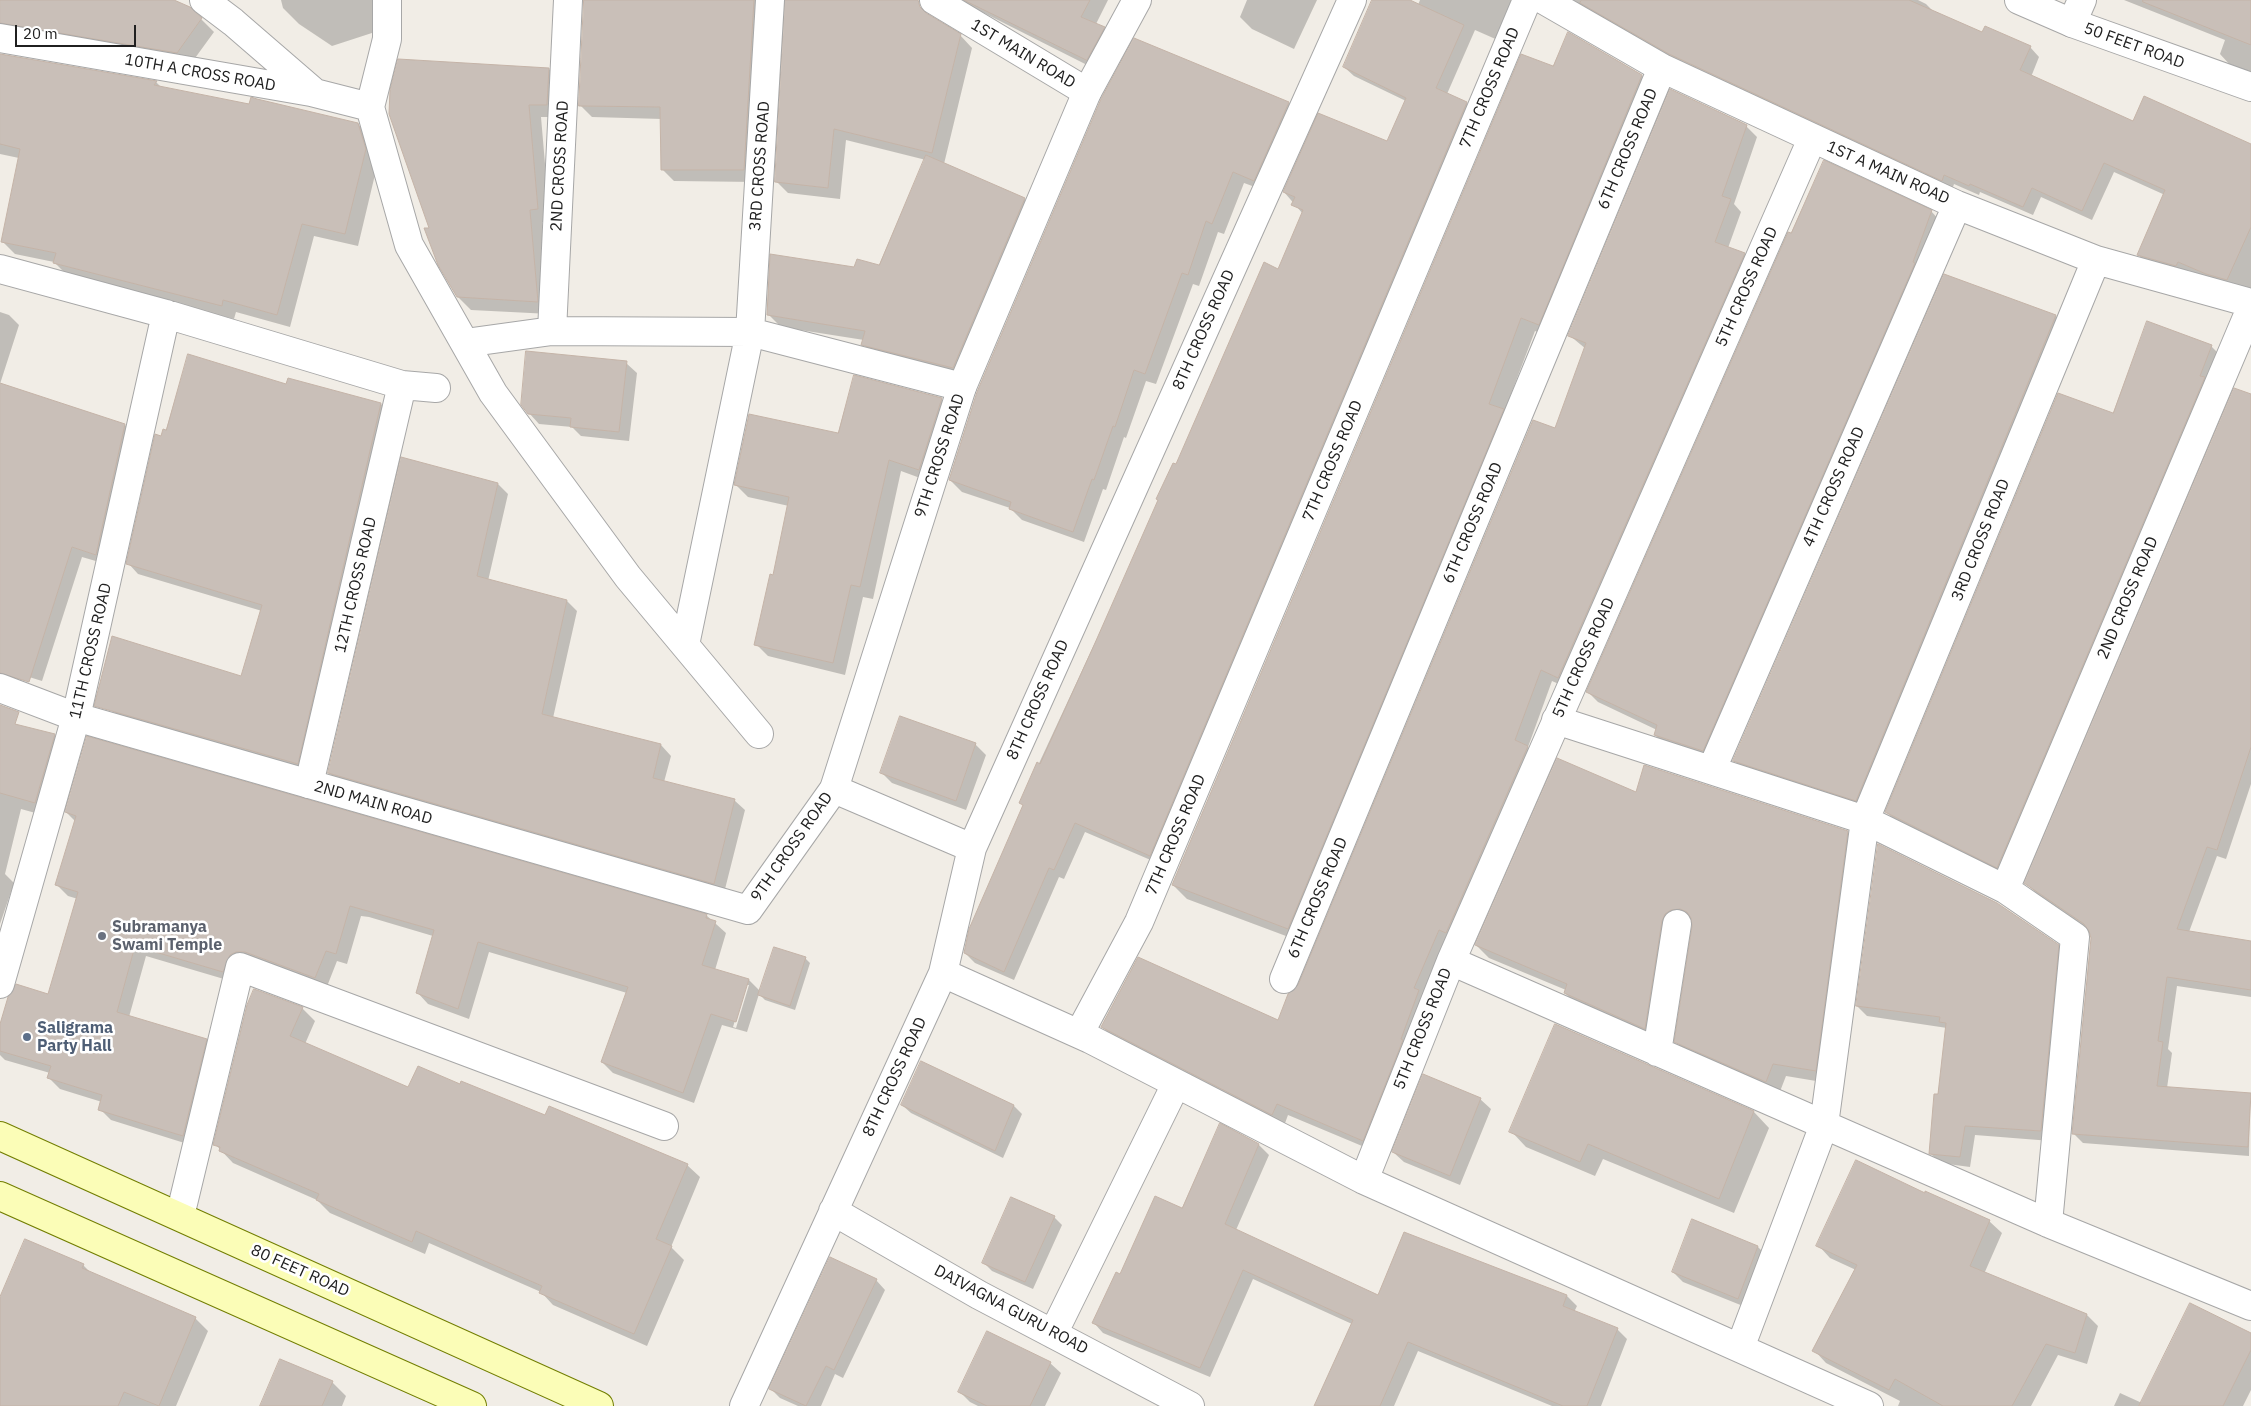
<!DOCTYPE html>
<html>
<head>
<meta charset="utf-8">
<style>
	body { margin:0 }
	#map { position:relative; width:2251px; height:1406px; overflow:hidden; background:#f1ede6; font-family:"IBM Plex Sans",sans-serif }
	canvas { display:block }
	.scale { position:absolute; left:15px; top:25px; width:121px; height:22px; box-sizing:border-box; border:2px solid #202020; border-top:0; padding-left:6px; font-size:15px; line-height:18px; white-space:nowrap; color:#202020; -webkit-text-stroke:4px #fff; paint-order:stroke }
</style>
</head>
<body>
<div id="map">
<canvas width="2251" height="1406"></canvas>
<div class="scale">20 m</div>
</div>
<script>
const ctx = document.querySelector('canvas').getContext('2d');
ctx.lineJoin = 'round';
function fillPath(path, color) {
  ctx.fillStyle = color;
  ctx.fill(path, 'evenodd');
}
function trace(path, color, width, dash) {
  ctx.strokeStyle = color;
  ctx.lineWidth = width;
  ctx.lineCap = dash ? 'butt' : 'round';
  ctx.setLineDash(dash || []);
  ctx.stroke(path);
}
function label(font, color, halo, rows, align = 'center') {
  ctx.font = font + ' "IBM Plex Sans",sans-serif';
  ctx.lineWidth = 5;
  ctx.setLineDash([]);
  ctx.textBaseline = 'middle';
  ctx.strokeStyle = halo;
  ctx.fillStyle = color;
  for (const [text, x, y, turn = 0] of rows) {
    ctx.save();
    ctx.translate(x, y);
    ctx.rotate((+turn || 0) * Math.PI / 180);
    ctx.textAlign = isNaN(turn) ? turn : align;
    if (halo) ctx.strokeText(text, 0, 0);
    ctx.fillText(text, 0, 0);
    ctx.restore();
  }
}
const shadow = new Path2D(`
	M 0,0 L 171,0 L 190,8 L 214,32 L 190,65 L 0,42 Z
	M 281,0 L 372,0 L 375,32 L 332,46 L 299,24 L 283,8 Z
	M 585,0 L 773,0 L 756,182 L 674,181 L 662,169 L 662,119 L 592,117 L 580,105 Z
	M 787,0 L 864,0 L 960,35 L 972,48 L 944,164 L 1024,199 L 1037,212 L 966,380 L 876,357 L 863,344 L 864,340 L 781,327 L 768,314 L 855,269 L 879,267 L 926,160 L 846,140 L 840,199 L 788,193 L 776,181 Z
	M 959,0 L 1108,0 L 1096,24 L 1104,28 L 1116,40 L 1099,71 L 982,12 L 981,14 Z
	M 1247,0 L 1317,0 L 1294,49 L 1252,29 L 1240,17 Z
	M 1374,0 L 1407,0 L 1418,5 L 1420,0 L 1518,0 L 1500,41 L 1475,30 L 1447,94 L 1466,103 L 1476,113 L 1160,864 L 1085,832 L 1064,879 L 1059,877 L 1014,980 L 975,963 L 965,953 L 1024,806 L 1021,802 L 1177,466 L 1279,270 L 1303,214 L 1284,192 L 1387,143 L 1406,101 L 1354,76 L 1344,67 Z
	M 1570,0 L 1918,0 L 1926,4 L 1935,13 L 1982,34 L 2030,47 L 2039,57 L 2031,77 L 2134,123 L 2251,145 L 2251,293 L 2217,284 L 2188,270 L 2186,275 L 2148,264 L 2138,255 L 2165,195 L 2114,172 L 2092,220 L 2041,197 L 2033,215 L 1980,192 L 1979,195 L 1954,184 L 1952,190 L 1680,63 Z
	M 2124,0 L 2251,0 L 2251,74 L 2231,66 L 2220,54 L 2225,40 Z
	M 0,55 L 156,82 L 162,88 L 358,124 L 371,138 L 378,162 L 358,246 L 314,236 L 290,327 L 236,312 L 234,319 L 68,276 L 54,262 L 15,254 L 2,241 L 19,158 L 0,154 Z
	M 1553,68 L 1642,76 L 1655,90 L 1552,338 L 1535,331 L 1302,942 L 1187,899 L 1173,885 Z
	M 549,69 L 561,82 L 560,117 L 541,117 L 550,222 L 542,222 L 550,314 L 471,310 L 458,297 L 430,229 Z
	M 1289,103 L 1300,114 L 1266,191 L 1244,183 L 1224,234 L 1218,232 L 1199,286 L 1193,284 L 1156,384 L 1146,381 L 1126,438 L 1124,437 L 1106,490 L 1103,489 L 1084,542 L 1022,520 L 1010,508 L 962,492 L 950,480 Z
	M 1746,126 L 1757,137 L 1734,204 L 1741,212 L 1728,248 L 1744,254 L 1756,265 L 1570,689 L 1552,681 L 1528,747 L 1539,758 L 1374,1151 L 1288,1115 L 1284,1126 L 1114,1038 L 1102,1027 L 1279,1022 L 1299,986 L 1556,430 L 1586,349 L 1569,335 Z
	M 1931,211 L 1941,222 L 1713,760 L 1665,745 L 1655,735 L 1657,730 L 1598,702 L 1588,692 L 1792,234 Z
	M 1945,275 L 2056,316 L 2067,328 L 1868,812 L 1746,772 L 1734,760 Z
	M 0,312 L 9,315 L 19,325 L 0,384 L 125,425 L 135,436 L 106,564 L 82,557 L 42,681 L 0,668 Z
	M 2211,346 L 2222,357 L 2008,878 L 1898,823 L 1886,812 L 2113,414 Z
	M 626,363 L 637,373 L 629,441 L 581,436 L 572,427 L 539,424 L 529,413 Z
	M 287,386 L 381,404 L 391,414 L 308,774 L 123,721 L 112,710 L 242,678 L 262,611 L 138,574 L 128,563 L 162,438 Z
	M 2251,396 L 2251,784 L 2226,859 L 2217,856 L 2189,932 L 2251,942 L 2251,997 L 2177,986 L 2168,1049 L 2172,1053 L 2167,1088 L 2250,1095 L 2249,1156 L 2083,1143 L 2073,1133 L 2092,938 L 2090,930 L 2036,893 L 2026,883 Z
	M 941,399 L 954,411 L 931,482 L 901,471 L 873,599 L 863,597 L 845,675 L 768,656 L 756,644 L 774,576 L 789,506 L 748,497 L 736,485 L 839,434 Z
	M 498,484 L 508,494 L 488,581 L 567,601 L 577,611 L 553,718 L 661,745 L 671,756 L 664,782 L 734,800 L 745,810 L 724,893 L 339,783 L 329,773 Z
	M 0,720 L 54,735 L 69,750 L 50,817 L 21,809 L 5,874 L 14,883 L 0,924 Z
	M 975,744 L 986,755 L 966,810 L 892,783 L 882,773 Z
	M 1637,794 L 1847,832 L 1860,845 L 1828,1083 L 1786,1076 L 1779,1094 L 1688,1054 L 1676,1042 L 1693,921 L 1684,922 L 1657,1041 L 1578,1006 L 1565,993 L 1566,990 L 1489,958 L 1476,945 Z
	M 66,812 L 706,915 L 726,933 L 715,970 L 749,980 L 761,992 L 805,958 L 810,963 L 795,1010 L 765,1000 L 759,994 L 747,1032 L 722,1025 L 694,1103 L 613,1073 L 602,1062 L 627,993 L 489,952 L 469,1019 L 428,1004 L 417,992 L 433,936 L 369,917 L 361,916 L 347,964 L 337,961 L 326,989 L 234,982 L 146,956 L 129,1017 L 206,1040 L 217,1051 L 194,1146 L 111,1120 L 100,1109 L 102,1102 L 60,1089 L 49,1078 L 50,1073 L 5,1060 L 0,1055 L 0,1028 L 49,996 L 78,899 L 68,896 L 57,885 L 75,821 ZM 746,985 L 749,985 L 736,1028 L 733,1027 Z
	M 2058,946 L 2068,956 L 2051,1141 L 1975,1135 L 1970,1167 L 1940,1163 L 1930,1153 L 1947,1028 L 1867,1016 L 1857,1006 Z
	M 302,1008 L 315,1021 L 305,1044 L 409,1089 L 461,1086 L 687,1165 L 700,1177 L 671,1247 L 684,1260 L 647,1346 L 553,1305 L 541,1292 L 429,1243 L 425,1254 L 330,1213 L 317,1200 L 233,1163 L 215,1144 Z
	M 1556,1025 L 1754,1112 L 1769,1128 L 1734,1213 L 1603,1159 L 1595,1176 L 1526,1147 L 1511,1131 Z
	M 922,1063 L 1014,1106 L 1022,1114 L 1003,1158 L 911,1113 L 902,1105 Z
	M 1480,1099 L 1491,1109 L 1460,1185 L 1404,1162 L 1393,1152 Z
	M 1220,1125 L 1259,1145 L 1269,1155 L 1236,1230 L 1379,1297 L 1567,1296 L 1577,1306 L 1574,1312 L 1617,1329 L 1627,1339 L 1601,1406 L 1552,1406 L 1418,1351 L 1394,1406 L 1328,1406 L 1352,1324 L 1253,1279 L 1210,1377 L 1103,1333 L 1094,1323 L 1121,1276 L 1183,1210 Z
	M 1926,1195 L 1989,1221 L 2002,1233 L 1984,1274 L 2086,1314 L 2098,1326 L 2087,1364 L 2058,1355 L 2031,1406 L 1898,1406 L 1900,1401 L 1826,1363 L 1814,1350 L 1856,1270 L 1830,1258 L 1818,1245 Z
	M 1054,1217 L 1062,1225 L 1033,1289 L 992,1271 L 984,1263 Z
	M 1693,1221 L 1758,1247 L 1768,1257 L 1748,1308 L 1683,1282 L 1673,1272 Z
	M 83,1265 L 91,1273 L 195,1318 L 208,1331 L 176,1406 L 0,1406 L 0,1300 Z
	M 876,1280 L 885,1290 L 843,1378 L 835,1374 L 821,1406 L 798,1406 L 780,1398 L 771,1389 Z
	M 2251,1335 L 2251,1390 L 2243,1406 L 2114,1406 L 2120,1393 L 2142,1403 Z
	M 1050,1363 L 1061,1373 L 1045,1406 L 978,1406 L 970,1402 L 960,1392 Z
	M 332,1382 L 346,1396 L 342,1406 L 261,1406 Z`);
const building = new Path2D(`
	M 0,0 L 174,0 L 190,7 L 202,18 L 177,53 L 0,23 Z
	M 584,0 L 754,0 L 744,170 L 661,170 L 660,107 L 579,106 Z
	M 785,0 L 918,0 L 920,7 L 926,13 L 961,34 L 932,153 L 834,129 L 828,188 L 775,182 Z
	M 964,0 L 1090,0 L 1081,17 L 1105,27 L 1087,60 Z
	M 1372,0 L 1410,0 L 1464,25 L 1436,88 L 1467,102 L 1150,856 L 1075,823 L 1054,870 L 1049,868 L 1004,972 L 964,953 L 969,929 L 1023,805 L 1019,803 L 1037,762 L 1040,764 L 1095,643 L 1158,500 L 1156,499 L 1173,463 L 1176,464 L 1264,262 L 1278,269 L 1303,210 L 1291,205 L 1295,197 L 1283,192 L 1318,113 L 1387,141 L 1406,98 L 1343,67 Z
	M 1582,0 L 1909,0 L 1982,32 L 1985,26 L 2031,46 L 2020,70 L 2133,121 L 2144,96 L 2251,144 L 2251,227 L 2227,280 L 2206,274 L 2178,262 L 2176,266 L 2137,255 L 2165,190 L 2104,163 L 2082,211 L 2032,188 L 2023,207 L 1970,184 L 1969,186 L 1944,175 L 1942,181 L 1669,54 L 1580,3 Z
	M 2143,0 L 2251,0 L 2251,45 L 2143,2 Z
	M 1568,32 L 1642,75 L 1539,325 L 1521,318 L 1489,404 L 1504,409 L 1288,929 L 1172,885 L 1521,54 L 1553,66 Z
	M 1134,38 L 1289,102 L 1254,181 L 1233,172 L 1212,224 L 1206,221 L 1188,275 L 1182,273 L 1145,374 L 1134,370 L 1115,427 L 1113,426 L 1094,480 L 1092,479 L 1073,532 L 1009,509 L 1011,502 L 949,480 L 977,392 L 1101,99 Z
	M 0,54 L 157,81 L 154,85 L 249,104 L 251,97 L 257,99 L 358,123 L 366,149 L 345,234 L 302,224 L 277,315 L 223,300 L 222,306 L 53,263 L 56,253 L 1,242 L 20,149 L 0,144 Z
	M 398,59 L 549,68 L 547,105 L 529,105 L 538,209 L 530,210 L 538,302 L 457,297 L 438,265 L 424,228 L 429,228 L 389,114 L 390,90 Z
	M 1670,89 L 1747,125 L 1722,196 L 1731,199 L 1715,242 L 1745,253 L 1558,678 L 1541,670 L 1515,740 L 1528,746 L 1446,933 L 1439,930 L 1414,988 L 1419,990 L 1401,1039 L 1403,1040 L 1363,1141 L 1277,1104 L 1272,1115 L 1101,1027 L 1138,957 L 1278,1020 L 1288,994 L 1298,985 L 1533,420 L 1555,428 L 1586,343 L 1568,336 Z
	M 926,155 L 1025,198 L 953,368 L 861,345 L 865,331 L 767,315 L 770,254 L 854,267 L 857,259 L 879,265 Z
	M 1824,160 L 1932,210 L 1913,262 L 1915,263 L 1703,751 L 1654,735 L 1657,725 L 1586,692 L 1788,232 L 1791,233 Z
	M 1944,274 L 2056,315 L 1856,801 L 1733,761 Z
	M 2147,321 L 2212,345 L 2200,376 L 2205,377 L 1997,868 L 1885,812 L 2058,393 L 2113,413 Z
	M 526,351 L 627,361 L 619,432 L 570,427 L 571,418 L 528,414 L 521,405 Z
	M 188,354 L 286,384 L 288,378 L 381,403 L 298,764 L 94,706 L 112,636 L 241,676 L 262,605 L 126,564 L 155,434 L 161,436 L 163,429 L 166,430 Z
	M 854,375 L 942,398 L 919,470 L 889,460 L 860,587 L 851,585 L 833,663 L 754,645 L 770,574 L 773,575 L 789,497 L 734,485 L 749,414 L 838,433 Z
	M 0,383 L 125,424 L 96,555 L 72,547 L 29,682 L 0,673 Z
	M 2234,388 L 2251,394 L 2251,747 L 2217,850 L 2207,847 L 2177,929 L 2251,941 L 2251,990 L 2167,977 L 2158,1041 L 2163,1042 L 2157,1086 L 2251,1093 L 2248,1147 L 2072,1134 L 2091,938 L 2089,931 L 2084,924 L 2024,883 Z
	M 401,457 L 498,483 L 477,576 L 567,600 L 542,714 L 661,744 L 653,778 L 735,799 L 714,884 L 328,773 Z
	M 0,705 L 19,712 L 15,724 L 55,734 L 35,803 L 0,793 Z
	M 900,716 L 976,743 L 956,801 L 880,773 Z
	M 87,736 L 707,914 L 706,918 L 716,921 L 702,965 L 749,979 L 736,1022 L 711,1014 L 683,1093 L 601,1062 L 628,987 L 478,942 L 458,1009 L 416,993 L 434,930 L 350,906 L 336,954 L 326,951 L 315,978 L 245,952 L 236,952 L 230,955 L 223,972 L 135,946 L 117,1012 L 207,1039 L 183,1136 L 98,1110 L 102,1095 L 47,1078 L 51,1066 L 0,1051 L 0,1024 L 8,997 L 16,984 L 48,994 L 78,892 L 55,885 L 76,816 L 65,812 Z
	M 1557,758 L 1636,792 L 1644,765 L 1848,831 L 1816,1071 L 1773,1064 L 1766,1082 L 1674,1042 L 1692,926 L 1691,918 L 1687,912 L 1680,909 L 1671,910 L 1665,914 L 1662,921 L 1645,1029 L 1564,993 L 1567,984 L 1475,945 Z
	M 1878,844 L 1997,903 L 2059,945 L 2041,1131 L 1965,1126 L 1960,1157 L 1929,1154 L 1934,1094 L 1938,1094 L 1946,1023 L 1939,1022 L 1940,1017 L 1856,1006 Z
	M 774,947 L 806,957 L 790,1006 L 758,995 Z
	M 254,989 L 303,1007 L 290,1036 L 408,1087 L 418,1066 L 460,1084 L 461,1081 L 545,1115 L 549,1106 L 688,1164 L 656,1239 L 672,1246 L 634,1334 L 539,1293 L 542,1286 L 416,1231 L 412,1242 L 316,1200 L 319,1194 L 219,1151 L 220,1147 L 213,1145 L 247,1005 Z
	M 1555,1024 L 1754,1111 L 1719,1199 L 1588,1144 L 1580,1162 L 1509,1132 Z
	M 921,1061 L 1014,1105 L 995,1151 L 901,1105 Z
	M 1423,1074 L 1481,1098 L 1450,1176 L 1392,1152 Z
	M 1220,1123 L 1259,1144 L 1225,1224 L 1378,1295 L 1404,1232 L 1567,1295 L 1563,1306 L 1618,1328 L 1587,1406 L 1563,1406 L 1408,1342 L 1380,1406 L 1314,1406 L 1353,1320 L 1243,1270 L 1200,1368 L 1092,1323 L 1116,1272 L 1120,1274 L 1155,1196 L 1182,1208 Z
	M 1856,1160 L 1925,1193 L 1925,1191 L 1990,1220 L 1970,1266 L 2087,1314 L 2075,1353 L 2046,1344 L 2012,1406 L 1943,1406 L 1895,1379 L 1889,1390 L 1812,1351 L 1857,1265 L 1816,1246 Z
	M 1011,1197 L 1055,1216 L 1025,1282 L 982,1263 Z
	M 1692,1219 L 1758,1246 L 1738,1299 L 1672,1272 Z
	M 25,1239 L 84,1264 L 82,1268 L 196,1317 L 159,1406 L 124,1392 L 118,1406 L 0,1406 L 0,1297 Z
	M 830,1257 L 877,1279 L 834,1370 L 826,1366 L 806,1406 L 769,1389 Z
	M 2190,1303 L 2251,1333 L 2251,1350 L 2223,1406 L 2139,1406 Z
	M 987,1331 L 1051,1362 L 1030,1406 L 987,1406 L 958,1392 Z
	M 280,1359 L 333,1381 L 322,1406 L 260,1406 Z`);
const minor = new Path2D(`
	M 204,0 L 233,22 L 314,92
	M 387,0 L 387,39 L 370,107 L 409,245 L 493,393 L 628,577 L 759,734
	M 934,0 L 1087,92
	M 1544,0 L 1662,68 L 1957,205 L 2096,260 L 2251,303
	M 2072,23 L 2082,0
	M 0,38 L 311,92 L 370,107
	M 0,269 L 166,314 L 402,385 L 436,388
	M 552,331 L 568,0
	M 465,343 L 552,331 L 750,332 L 962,387
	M 685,645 L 750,332 L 770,0
	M 1556,720 L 1865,820 L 2005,889 L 2075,937 L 2048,1223
	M 1712,769 L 1957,205
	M 309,784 L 402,385
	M 834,789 L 972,848
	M 2005,889 L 2251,308
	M 1451,961 L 2048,1223 L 2251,1306
	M 943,973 L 1090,1039 L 1364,1180 L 1869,1406
	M 1284,979 L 1662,68
	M 0,984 L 76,717 L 166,314
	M 1079,1034 L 1139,922 L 1527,0
	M 1657,1052 L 1677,924
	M 1364,1180 L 1451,961 L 1812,139
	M 833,1211 L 979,1295 L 1190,1406
	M 180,1216 L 240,967 L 664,1126
	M 1053,1334 L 1176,1084
	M 1740,1348 L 1824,1125 L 1865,820 L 2096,260
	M 744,1406 L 943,973 L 972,848 L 1352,0`);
const tertiary = new Path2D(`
	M 2019,0 L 2072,23 L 2251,87
	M 0,688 L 76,717 L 748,910 L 834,789 L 962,387 L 1087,92 L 1137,0`);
const secondary = new Path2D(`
	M 0,1136 L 599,1406
	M 0,1196 L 472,1406`);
const markers = [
	[102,936,5,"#6b7280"],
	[27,1037,5,"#5c6f8a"]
];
const streetNames = [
	["50 FEET ROAD",2134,46,20],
	["1ST MAIN ROAD",1023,54,31],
	["10TH A CROSS ROAD",200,73,10],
	["7TH CROSS ROAD",1490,88,-67],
	["6TH CROSS ROAD",1628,149,-67],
	["2ND CROSS ROAD",560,166,-87],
	["3RD CROSS ROAD",760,166,-86],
	["1ST A MAIN ROAD",1888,173,24],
	["5TH CROSS ROAD",1747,287,-66],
	["8TH CROSS ROAD",1204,330,-66],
	["9TH CROSS ROAD",940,456,-72],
	["7TH CROSS ROAD",1333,461,-67],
	["4TH CROSS ROAD",1834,487,-66],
	["6TH CROSS ROAD",1473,523,-67],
	["3RD CROSS ROAD",1981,540,-68],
	["12TH CROSS ROAD",356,585,-77],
	["2ND CROSS ROAD",2128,598,-67],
	["11TH CROSS ROAD",91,651,-77],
	["5TH CROSS ROAD",1584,658,-66],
	["8TH CROSS ROAD",1038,700,-66],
	["2ND MAIN ROAD",373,803,16],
	["7TH CROSS ROAD",1176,835,-67],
	["9TH CROSS ROAD",792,847,-55],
	["6TH CROSS ROAD",1318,898,-67],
	["5TH CROSS ROAD",1423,1029,-68],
	["8TH CROSS ROAD",895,1077,-65],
	["80 FEET ROAD",300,1271,24],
	["DAIVAGNA GURU ROAD",1011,1310,28]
];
const worshipNames = [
	["Subramanya",112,927],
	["Swami Temple",112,945]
];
const serviceNames = [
	["Saligrama",37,1028],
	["Party Hall",37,1046]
];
fillPath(shadow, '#0003');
fillPath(building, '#c9bfb8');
trace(building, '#c4b3a7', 1);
trace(minor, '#a7a7a7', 30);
trace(tertiary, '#a7a7a7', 30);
trace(secondary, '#727e00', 30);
trace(minor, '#fff', 28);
trace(tertiary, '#fff', 28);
trace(secondary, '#fbfdb7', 28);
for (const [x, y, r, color] of markers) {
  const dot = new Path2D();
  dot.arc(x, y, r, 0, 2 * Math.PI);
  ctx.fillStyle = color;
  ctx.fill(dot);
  trace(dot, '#fff', 2);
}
label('16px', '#202020', '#fff', streetNames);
label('bold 16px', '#5b616d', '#fff', worshipNames, 'left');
label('bold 16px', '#4e5e75', '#fff', serviceNames, 'left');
</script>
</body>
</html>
